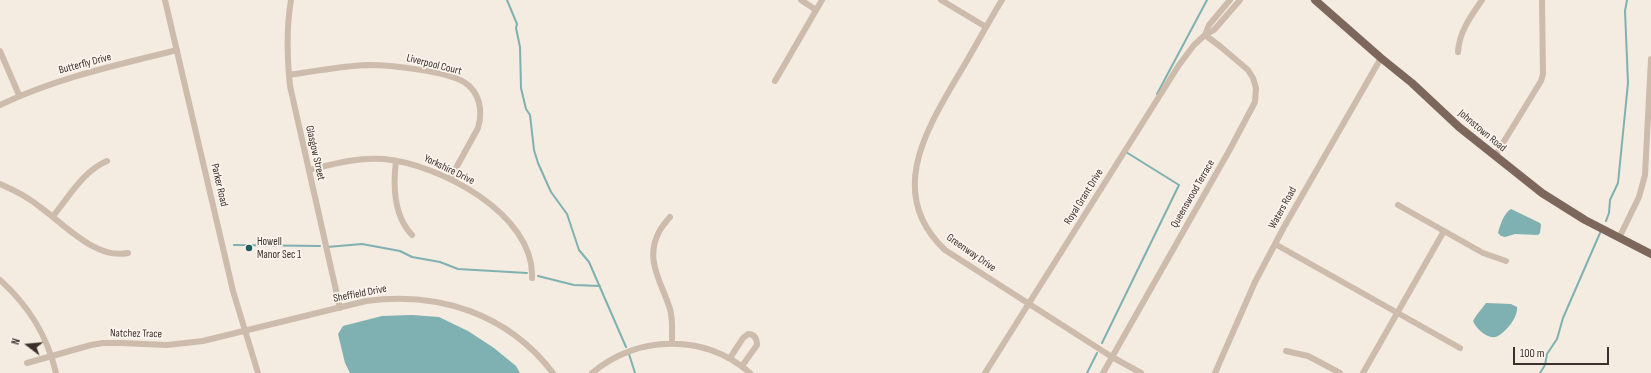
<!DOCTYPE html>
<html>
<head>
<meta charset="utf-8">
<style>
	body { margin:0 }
	#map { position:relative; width:1651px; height:373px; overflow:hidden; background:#f4ebe1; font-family:"Sofia Sans Condensed",sans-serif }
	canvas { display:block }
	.north { position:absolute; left:8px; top:325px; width:40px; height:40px; -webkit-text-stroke:3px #fbf5ee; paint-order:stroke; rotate:286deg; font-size:11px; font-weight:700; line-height:16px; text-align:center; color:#3b302b }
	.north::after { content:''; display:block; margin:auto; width:14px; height:18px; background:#3b302b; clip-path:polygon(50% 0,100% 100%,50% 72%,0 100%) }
	.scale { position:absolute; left:1513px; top:347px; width:96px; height:18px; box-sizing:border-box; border:2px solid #3b302b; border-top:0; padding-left:5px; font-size:12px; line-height:14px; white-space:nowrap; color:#3b302b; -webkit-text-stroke:3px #fbf5ee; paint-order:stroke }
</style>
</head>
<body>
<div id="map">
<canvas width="1651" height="373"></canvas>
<div class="north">N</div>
<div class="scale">100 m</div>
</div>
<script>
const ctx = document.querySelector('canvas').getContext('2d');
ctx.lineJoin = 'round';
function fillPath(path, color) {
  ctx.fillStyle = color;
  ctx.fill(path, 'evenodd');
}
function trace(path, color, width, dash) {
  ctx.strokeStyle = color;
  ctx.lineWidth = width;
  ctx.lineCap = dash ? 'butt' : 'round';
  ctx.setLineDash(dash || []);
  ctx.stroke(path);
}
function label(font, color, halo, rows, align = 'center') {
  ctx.font = font + ' "Sofia Sans Condensed",sans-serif';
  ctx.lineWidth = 3.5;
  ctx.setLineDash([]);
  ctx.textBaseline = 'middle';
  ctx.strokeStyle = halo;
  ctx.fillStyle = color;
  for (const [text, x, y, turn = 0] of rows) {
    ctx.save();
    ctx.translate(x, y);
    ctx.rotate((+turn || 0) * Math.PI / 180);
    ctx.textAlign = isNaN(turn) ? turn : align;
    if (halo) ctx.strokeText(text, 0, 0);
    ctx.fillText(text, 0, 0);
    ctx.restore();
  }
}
const water = new Path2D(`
	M 1511,209 L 1540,223 L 1541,225 L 1540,233 L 1538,235 L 1515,234 L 1505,237 L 1501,236 L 1498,233 C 1500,225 1504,213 1511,209 Z
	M 1486,303 L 1511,304 L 1517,307 C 1518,317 1507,331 1498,336 C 1489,341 1476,329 1473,321 L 1476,316 Z
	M 412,315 L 439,317 L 468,331 L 494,348 L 516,366 L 520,373 L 350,373 L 345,363 L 338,334 L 343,326 L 382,316 Z`);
const stream = new Path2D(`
	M 507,0 L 517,24 L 516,28 L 520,47 L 521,88 L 526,109 L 530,115 L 534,150 L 538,163 L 551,192 L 567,214 L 579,250 L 589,262 L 626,347
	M 1157,94 L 1207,0
	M 1606,221 L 1609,213 L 1610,200 L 1618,183 L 1628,83 L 1625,11 L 1627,0
	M 234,245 L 320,246
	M 327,247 L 362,244 L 400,251 L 412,257 L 440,262 L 458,269 L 527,273
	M 538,276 L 574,285 L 600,286
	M 1102,343 L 1179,185 L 1126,152
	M 629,354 L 635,373
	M 1087,373 L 1097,353
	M 1540,373 L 1545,365 L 1547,354 L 1557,339 L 1563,318 L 1600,233`);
const minor = new Path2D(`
	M 165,0 L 223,248 L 233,291 L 258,373
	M 291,0 C 286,29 287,57 290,86 L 340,308
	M 801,0 L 816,10
	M 941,0 L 986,27
	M 1002,0 C 986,26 972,53 956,79 C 923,135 888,196 945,250 L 1112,357 L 1141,373
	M 1205,35 L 1209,25 L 1230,0
	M 0,51 L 19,95
	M 1458,52 C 1459,32 1471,16 1482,0
	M 289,75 C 315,71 342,66 368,65 C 391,65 445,71 464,82 C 480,92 483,111 478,128 L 450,179
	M 775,81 L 822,0
	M 0,105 C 56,78 117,65 177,50
	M 1495,156 L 1541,81 L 1543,74 L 1542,0
	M 396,161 C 393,185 394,216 412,235
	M 309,170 C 333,164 358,157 384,159 C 439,164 535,214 532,278
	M 0,184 C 14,190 28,197 40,207 C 64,224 96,260 128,253
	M 1398,205 L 1483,253 L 1506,261
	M 53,216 C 69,197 83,171 107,161
	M 670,217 C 666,222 661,227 659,232 C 644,260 662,283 670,309 C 673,320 672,332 672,343
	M 1619,238 L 1639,197 L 1645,175 L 1651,59
	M 1275,244 L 1460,348
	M 0,280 C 29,306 47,335 56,373
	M 1286,351 L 1308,356 L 1340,373
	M 730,358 L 743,338 L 748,334 C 754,334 757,338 757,345 L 742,366
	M 27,363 L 91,345 L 103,343 L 121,343 L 167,345 L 203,341 L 366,301 C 439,291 508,314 553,373
	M 592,373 C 638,335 704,333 750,373
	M 985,373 L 1179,65 L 1194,45 L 1205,35 L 1214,30 L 1240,0
	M 1103,373 L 1229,151 L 1255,102 L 1256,88 L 1253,78 L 1248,70 L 1221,47 L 1205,35
	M 1215,373 L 1255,282 L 1284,227 L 1381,58
	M 1363,373 L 1444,231`);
const major = new Path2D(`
	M 1315,0 L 1381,58 L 1412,83 L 1459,127 L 1542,193 L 1585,220 L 1651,254`);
const markers = [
	[249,248,4,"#1f5a5e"]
];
const streetNames = [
	["Butterfly Drive",85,64,-15],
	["Liverpool Court",434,65,14],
	["Johnstown Road",1482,131,40],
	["Glasgow Street",315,153,77],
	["Yorkshire Drive",449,170,26],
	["Parker Road",219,185,77],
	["Queenswood Terrace",1193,194,-60],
	["Royal Grant Drive",1084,197,-58],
	["Waters Road",1283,208,-61],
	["Greenway Drive",971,253,35],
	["Sheffield Drive",360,294,-11],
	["Natchez Trace",136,334,1]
];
const poiNames = [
	["Howell",257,242],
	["Manor Sec 1",257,255]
];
fillPath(water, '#7fb0b2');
trace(stream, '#7fb0b2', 2);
trace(minor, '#cdbbac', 6);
trace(major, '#7d675c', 8);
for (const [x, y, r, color] of markers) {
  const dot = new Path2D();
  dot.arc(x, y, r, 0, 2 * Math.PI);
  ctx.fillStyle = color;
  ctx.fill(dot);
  trace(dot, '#fbf5ee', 1.5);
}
label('11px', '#3b302b', '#fbf5ee', streetNames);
label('11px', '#3b302b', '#fbf5ee', poiNames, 'left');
</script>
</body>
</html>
